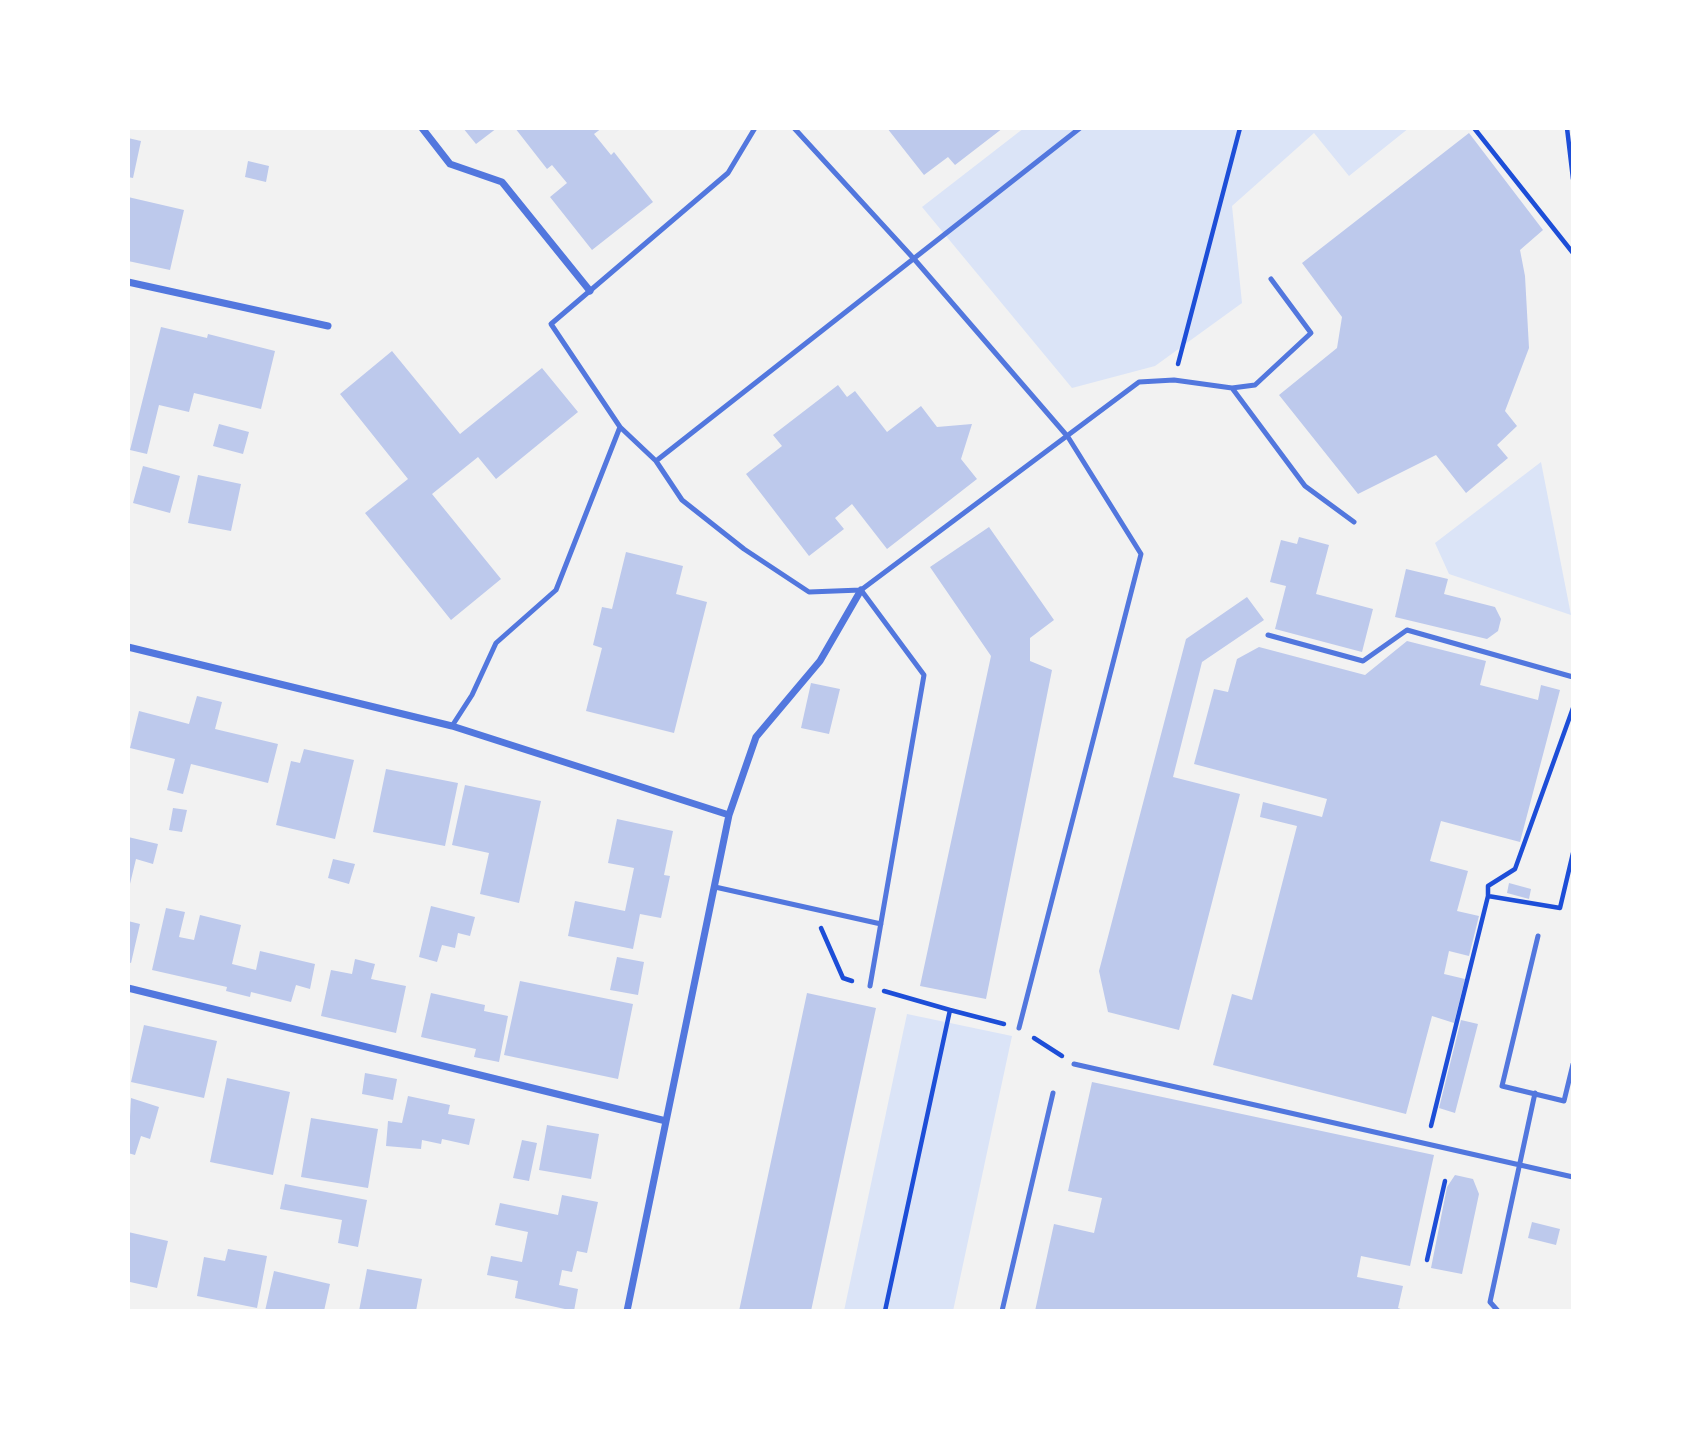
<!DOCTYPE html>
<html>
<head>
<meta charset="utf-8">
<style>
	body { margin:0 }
	#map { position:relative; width:1701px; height:1439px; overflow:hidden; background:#f2f2f2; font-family:Ubuntu,sans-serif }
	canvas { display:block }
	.frame { position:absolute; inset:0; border:130px solid #fff; pointer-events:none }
</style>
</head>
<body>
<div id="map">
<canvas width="1701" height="1439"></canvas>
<div class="frame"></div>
</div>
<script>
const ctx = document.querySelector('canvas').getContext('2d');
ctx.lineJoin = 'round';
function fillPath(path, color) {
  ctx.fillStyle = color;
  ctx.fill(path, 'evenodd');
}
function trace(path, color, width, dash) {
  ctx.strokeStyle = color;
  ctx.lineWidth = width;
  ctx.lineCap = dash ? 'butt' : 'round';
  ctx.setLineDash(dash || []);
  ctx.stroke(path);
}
const green = new Path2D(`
	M 1024,128 L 1409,128 L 1349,176 L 1314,133 L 1232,206 L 1242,303 L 1155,366 L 1072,388 L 922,207 Z
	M 1541,462 L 1571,615 L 1449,574 L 1435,543 Z
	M 907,1014 L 1012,1036 L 953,1311 L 844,1311 Z`);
const building = new Path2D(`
	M 463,128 L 497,128 L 476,144 Z
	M 515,128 L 602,128 L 594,134 L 611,155 L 614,152 L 653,202 L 592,250 L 550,197 L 567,183 L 552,165 L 547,169 Z
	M 887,128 L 1003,128 L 955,165 L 948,157 L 924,175 Z
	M 1469,133 L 1543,230 L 1520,250 L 1525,276 L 1529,348 L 1505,411 L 1517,426 L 1497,445 L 1508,458 L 1466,493 L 1436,455 L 1358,494 L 1279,395 L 1337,348 L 1342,317 L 1302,263 Z
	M 128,138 L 141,141 L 133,178 L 128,177 Z
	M 248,161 L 269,166 L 266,182 L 245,177 Z
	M 128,197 L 184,210 L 170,270 L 128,261 Z
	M 161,327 L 207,338 L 208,334 L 275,351 L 261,409 L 194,393 L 189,412 L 159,405 L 147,454 L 130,450 Z
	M 392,351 L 460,434 L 542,368 L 578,412 L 496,479 L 478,457 L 432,494 L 501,579 L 451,620 L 365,513 L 408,479 L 340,394 Z
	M 838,385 L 847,397 L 855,391 L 887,432 L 921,406 L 937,427 L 972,424 L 961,459 L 977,479 L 887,549 L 852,504 L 835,518 L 844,529 L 809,556 L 746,474 L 782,446 L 773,435 Z
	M 219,424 L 249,432 L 243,454 L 213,446 Z
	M 143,466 L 180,476 L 170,513 L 133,503 Z
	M 198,475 L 241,484 L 231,531 L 188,523 Z
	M 989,527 L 1054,620 L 1030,638 L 1030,661 L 1052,670 L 986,999 L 920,986 L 991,656 L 930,567 Z
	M 1299,537 L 1329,545 L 1316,594 L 1373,609 L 1362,652 L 1275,629 L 1286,586 L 1270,582 L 1281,540 L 1297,544 Z
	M 626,552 L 683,566 L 676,594 L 707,602 L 674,733 L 586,711 L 602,648 L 593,645 L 602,607 L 612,609 Z
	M 1406,569 L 1448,579 L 1444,594 L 1495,607 L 1501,619 L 1498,631 L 1487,639 L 1395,617 Z
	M 1247,597 L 1264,620 L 1202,662 L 1173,777 L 1240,794 L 1179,1030 L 1108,1012 L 1099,971 L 1186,639 Z
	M 1407,641 L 1486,661 L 1480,685 L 1538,700 L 1541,685 L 1560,690 L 1520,842 L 1441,821 L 1430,861 L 1468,871 L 1457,911 L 1479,916 L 1469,956 L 1449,951 L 1444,974 L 1465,979 L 1454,1023 L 1432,1016 L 1406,1114 L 1213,1065 L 1232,994 L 1252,1000 L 1297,826 L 1260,817 L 1263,802 L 1322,817 L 1327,799 L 1194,764 L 1214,689 L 1228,692 L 1237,659 L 1259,647 L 1365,675 Z
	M 811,683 L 840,689 L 829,734 L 801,728 Z
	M 197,696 L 222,702 L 215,729 L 278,744 L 268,783 L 191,764 L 183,794 L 167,790 L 175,759 L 130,748 L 139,711 L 189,724 Z
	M 304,749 L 354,760 L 335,839 L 276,825 L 291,761 L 300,763 Z
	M 386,769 L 458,783 L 445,846 L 373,832 Z
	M 465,785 L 541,801 L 519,903 L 480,894 L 489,853 L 452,845 Z
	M 173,808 L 187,810 L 182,832 L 169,830 Z
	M 617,819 L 673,831 L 664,875 L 670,876 L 661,918 L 640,914 L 633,949 L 568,936 L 575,901 L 625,911 L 634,868 L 608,863 Z
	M 128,837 L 158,844 L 153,864 L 136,859 L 129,888 Z
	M 333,859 L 355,864 L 349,884 L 328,878 Z
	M 1509,883 L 1531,889 L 1529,899 L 1507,893 Z
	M 431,906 L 475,917 L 470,936 L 458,933 L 455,948 L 442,945 L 437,962 L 419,957 Z
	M 166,908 L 185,912 L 179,937 L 194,940 L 200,915 L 241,925 L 232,964 L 256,970 L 260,951 L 315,964 L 310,989 L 296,985 L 291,1002 L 251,992 L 250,997 L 226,991 L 227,987 L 152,970 Z
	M 128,921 L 140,924 L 131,963 L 128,962 Z
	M 617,957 L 644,962 L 638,995 L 610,990 Z
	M 355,959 L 375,964 L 371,979 L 406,986 L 396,1033 L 321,1016 L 331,970 L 352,974 Z
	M 520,981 L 633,1004 L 618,1079 L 504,1055 Z
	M 431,993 L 485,1005 L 484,1011 L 508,1016 L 499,1062 L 474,1057 L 476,1049 L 421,1037 Z
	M 807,993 L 876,1008 L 811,1311 L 739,1311 Z
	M 1461,1020 L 1478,1024 L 1455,1113 L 1439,1108 Z
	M 144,1025 L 217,1041 L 204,1098 L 131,1082 Z
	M 365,1073 L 397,1079 L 393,1100 L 362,1094 Z
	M 227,1078 L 290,1092 L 273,1175 L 210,1162 Z
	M 1092,1082 L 1434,1155 L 1410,1266 L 1361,1256 L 1357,1277 L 1403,1286 L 1398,1308 L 1406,1311 L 1035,1311 L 1054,1224 L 1094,1233 L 1102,1198 L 1068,1191 Z
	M 408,1096 L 450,1105 L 448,1114 L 475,1119 L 469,1145 L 442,1139 L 441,1144 L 422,1140 L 421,1149 L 386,1146 L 388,1121 L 402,1123 Z
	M 131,1098 L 159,1107 L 150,1139 L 141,1136 L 135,1155 L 128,1153 Z
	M 311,1118 L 378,1129 L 368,1188 L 301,1177 Z
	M 547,1125 L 599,1134 L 591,1179 L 539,1170 Z
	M 522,1140 L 537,1143 L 529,1181 L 513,1178 Z
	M 1455,1175 L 1473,1179 L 1479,1194 L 1462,1274 L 1431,1268 L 1447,1187 Z
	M 285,1184 L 367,1200 L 358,1247 L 338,1243 L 342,1220 L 280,1209 Z
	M 562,1195 L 598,1202 L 587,1253 L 577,1251 L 572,1272 L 562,1270 L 559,1285 L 578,1289 L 574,1311 L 515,1298 L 518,1281 L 487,1275 L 491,1256 L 522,1262 L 528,1232 L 495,1225 L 500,1203 L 558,1215 Z
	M 1532,1222 L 1560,1229 L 1556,1245 L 1528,1238 Z
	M 128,1232 L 168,1241 L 157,1288 L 130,1282 L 128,1288 Z
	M 228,1249 L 267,1256 L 257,1308 L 197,1296 L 204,1257 L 225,1261 Z
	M 367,1269 L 422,1279 L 416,1311 L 359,1311 Z
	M 274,1271 L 330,1284 L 324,1311 L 265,1311 Z`);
const path = new Path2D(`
	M 1474,128 L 1573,253
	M 1567,128 L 1573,179
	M 1178,364 L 1240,128
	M 1488,896 L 1488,886 L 1515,869 L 1573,708
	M 821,928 L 843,978 L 852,981
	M 884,991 L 950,1010 L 885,1311
	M 950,1010 L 1004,1024
	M 1034,1038 L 1062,1056
	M 1431,1126 L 1488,896 L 1560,908 L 1573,853
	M 1427,1260 L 1445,1181`);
const service = new Path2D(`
	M 794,128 L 915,260 L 1068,437 L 1141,554 L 1019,1028
	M 1232,388 L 1255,385 L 1311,333 L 1271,279
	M 620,427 L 656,461 L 682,500 L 744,549 L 809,592 L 861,590
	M 656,461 L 1080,128
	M 1268,635 L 1363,661 L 1407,630 L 1573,677
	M 452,726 L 472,695 L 496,643 L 556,590 L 620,427 L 551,324 L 728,173 L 755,128
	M 715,887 L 881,924
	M 1538,936 L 1502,1086 L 1564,1101 L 1573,1064
	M 870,986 L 924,675 L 861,590 L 1139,382 L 1174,380 L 1232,388 L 1305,486 L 1354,522
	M 1074,1064 L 1573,1177
	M 1002,1311 L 1053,1093
	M 1498,1311 L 1490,1302 L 1535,1093`);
const minor = new Path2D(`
	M 422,128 L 450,164 L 502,182 L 590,291
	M 128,282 L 328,326
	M 128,647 L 452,726 L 729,815
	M 128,988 L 666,1121
	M 627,1311 L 729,815 L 756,737 L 820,661 L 861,590`);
fillPath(green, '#dbe4f7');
fillPath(building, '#bdc9ec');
trace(path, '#1d4ed8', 4.5);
trace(service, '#5277de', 5);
trace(minor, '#5277de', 7);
</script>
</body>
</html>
